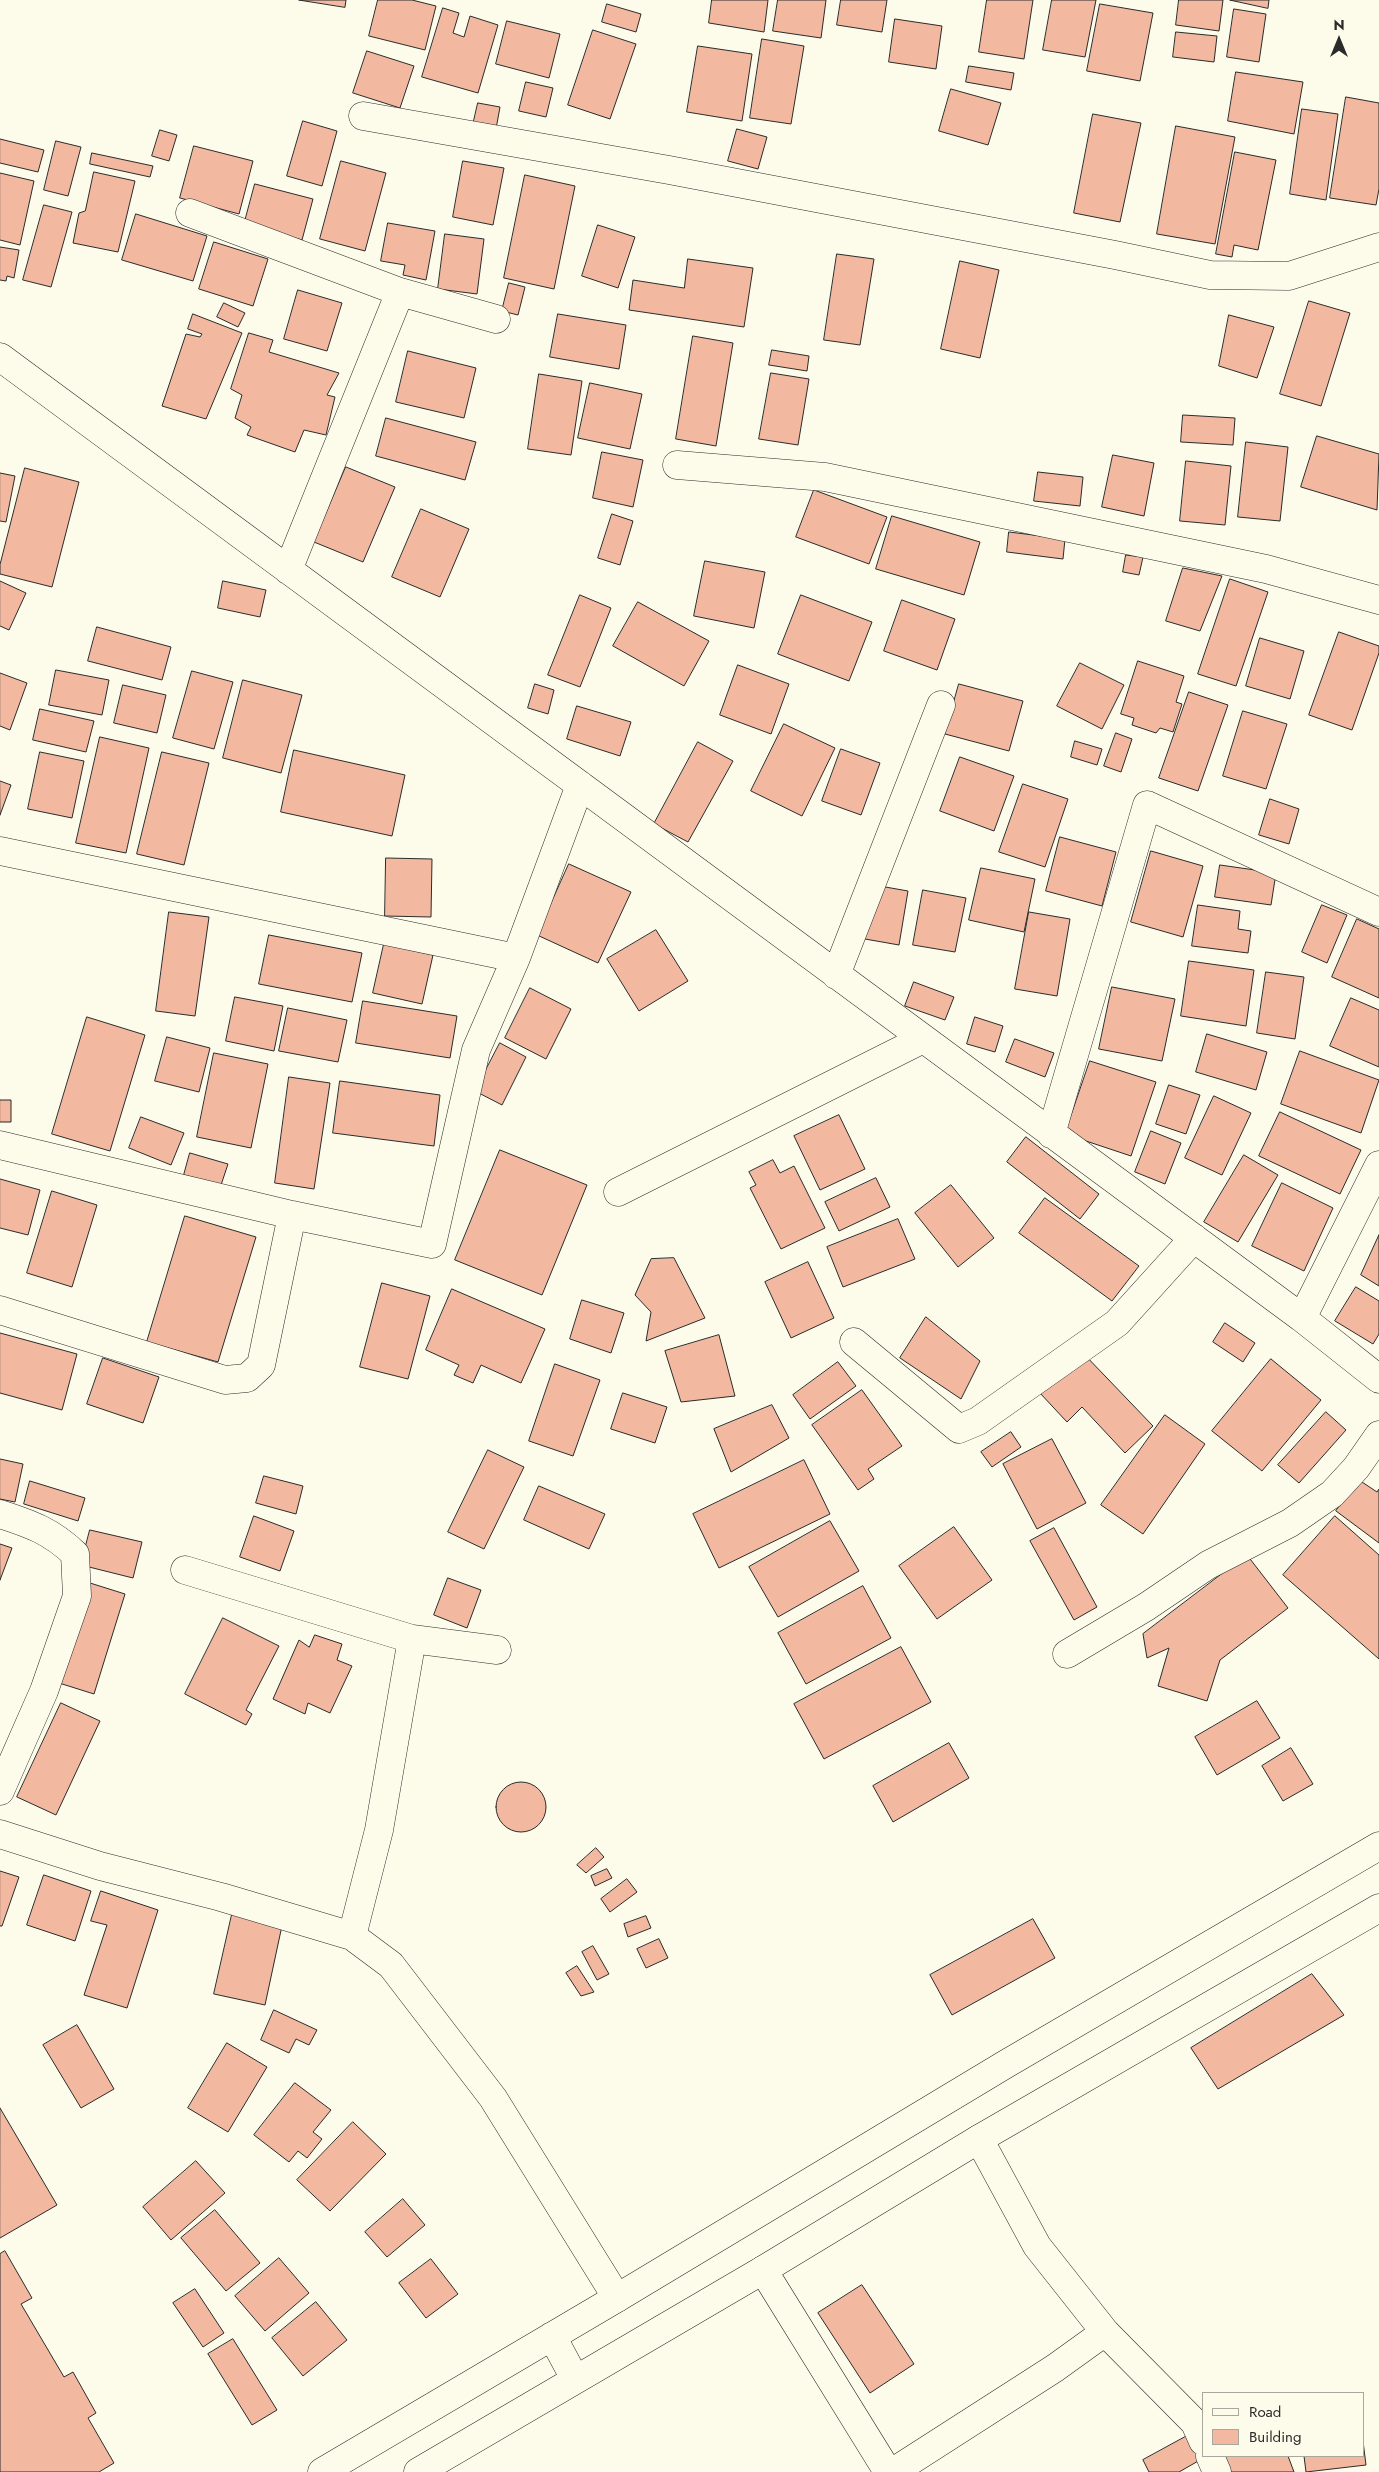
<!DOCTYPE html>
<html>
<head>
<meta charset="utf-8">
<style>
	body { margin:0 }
	#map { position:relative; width:1379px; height:2472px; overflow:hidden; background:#fdfbea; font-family:Jost,sans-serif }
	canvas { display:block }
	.legend { position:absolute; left:1202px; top:2392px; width:162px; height:65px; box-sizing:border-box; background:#fdfbea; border:1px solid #a9a89e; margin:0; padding:6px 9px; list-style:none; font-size:15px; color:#2b2b2b }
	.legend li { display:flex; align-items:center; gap:10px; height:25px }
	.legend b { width:25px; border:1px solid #a9a89e }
	.north { position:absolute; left:1314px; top:15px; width:50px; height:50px; -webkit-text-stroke:4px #fdfbea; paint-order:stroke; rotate:0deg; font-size:14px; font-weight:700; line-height:20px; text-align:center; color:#2b2b2b }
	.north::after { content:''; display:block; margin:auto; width:18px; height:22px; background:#2b2b2b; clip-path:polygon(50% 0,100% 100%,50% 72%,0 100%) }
</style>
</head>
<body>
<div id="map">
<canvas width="1379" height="2472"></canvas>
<ul class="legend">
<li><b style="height:6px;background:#fdfbea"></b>Road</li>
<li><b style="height:14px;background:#f2b8a0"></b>Building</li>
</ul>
<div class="north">N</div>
</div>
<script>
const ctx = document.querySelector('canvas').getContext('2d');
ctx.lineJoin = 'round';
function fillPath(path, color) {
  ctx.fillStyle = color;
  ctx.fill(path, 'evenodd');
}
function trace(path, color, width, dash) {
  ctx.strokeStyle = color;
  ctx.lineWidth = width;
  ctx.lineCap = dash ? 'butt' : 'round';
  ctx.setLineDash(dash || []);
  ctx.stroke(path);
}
const building = new Path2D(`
	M 299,0 L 346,0 L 345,7 Z
	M 378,0 L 412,0 L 436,6 L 425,50 L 369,36 Z
	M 712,0 L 768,0 L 764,32 L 709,23 Z
	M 778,0 L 826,0 L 821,38 L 773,31 Z
	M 841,0 L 887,0 L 882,32 L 837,25 Z
	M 987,0 L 1033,0 L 1024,59 L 979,52 Z
	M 1052,0 L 1096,0 L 1085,57 L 1043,50 Z
	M 1179,0 L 1223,0 L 1219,31 L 1176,25 Z
	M 1230,0 L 1269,0 L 1268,8 Z
	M 607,4 L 641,14 L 636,32 L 602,22 Z
	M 1100,4 L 1153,13 L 1140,81 L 1087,71 Z
	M 443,8 L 459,13 L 453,33 L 464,37 L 470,16 L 498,25 L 478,93 L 422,77 Z
	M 1234,9 L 1266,14 L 1259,62 L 1227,57 Z
	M 895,19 L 942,26 L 936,69 L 889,62 Z
	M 507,21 L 560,34 L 549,78 L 496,64 Z
	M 593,30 L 636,44 L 610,119 L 568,105 Z
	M 1176,32 L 1217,36 L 1214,62 L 1173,57 Z
	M 762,39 L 804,46 L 791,124 L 750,118 Z
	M 698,46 L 752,54 L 742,121 L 687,112 Z
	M 367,51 L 414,66 L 400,108 L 353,93 Z
	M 969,66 L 1014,73 L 1011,90 L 966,82 Z
	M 1236,72 L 1303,82 L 1294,134 L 1228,121 Z
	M 526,82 L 553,88 L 546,117 L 519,111 Z
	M 951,89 L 1001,103 L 988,145 L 939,131 Z
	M 1346,97 L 1379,103 L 1379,189 L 1376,205 L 1330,198 Z
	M 478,103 L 500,107 L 496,129 L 473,125 Z
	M 1302,109 L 1338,114 L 1326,200 L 1290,194 Z
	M 1093,114 L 1141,123 L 1120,222 L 1074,213 Z
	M 303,121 L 337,131 L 322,186 L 287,176 Z
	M 1176,126 L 1235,137 L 1215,244 L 1157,234 Z
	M 737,129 L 767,137 L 758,169 L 728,161 Z
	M 160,130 L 177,135 L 169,161 L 152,156 Z
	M 0,139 L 44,150 L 38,172 L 0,163 Z
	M 56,141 L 81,147 L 68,196 L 44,190 Z
	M 194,146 L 253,161 L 239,214 L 180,198 Z
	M 1235,152 L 1276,160 L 1258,250 L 1234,245 L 1232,257 L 1216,254 Z
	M 92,153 L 153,166 L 150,177 L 90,164 Z
	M 341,161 L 386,173 L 365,251 L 320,239 Z
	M 463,161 L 504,168 L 493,225 L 453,217 Z
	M 94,172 L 135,181 L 118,252 L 73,243 L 79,213 L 85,211 Z
	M 0,173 L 34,181 L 20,245 L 0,240 Z
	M 525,175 L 575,186 L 554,289 L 504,278 Z
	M 255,184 L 313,199 L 302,240 L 244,225 Z
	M 44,205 L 72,212 L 51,287 L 23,280 Z
	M 136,214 L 207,236 L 193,281 L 122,260 Z
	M 388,223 L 435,231 L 426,280 L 403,275 L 405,265 L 381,261 Z
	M 598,225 L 635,237 L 618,288 L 582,276 Z
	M 445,234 L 484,239 L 477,294 L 438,289 Z
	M 214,242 L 268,259 L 253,306 L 199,289 Z
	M 0,247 L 19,250 L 14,278 L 7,276 L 6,281 L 0,280 Z
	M 837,254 L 874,259 L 860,345 L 824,340 Z
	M 688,259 L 753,268 L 744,327 L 629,310 L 633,280 L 684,288 Z
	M 960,261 L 999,270 L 980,358 L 941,349 Z
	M 509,283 L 525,287 L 518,315 L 502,311 Z
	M 298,290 L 342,303 L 327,351 L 284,339 Z
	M 1309,301 L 1350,313 L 1321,406 L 1280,394 Z
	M 224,303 L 245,313 L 238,327 L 217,317 Z
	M 193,314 L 242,333 L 206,419 L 162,406 L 186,334 L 200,337 L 202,334 L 188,329 Z
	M 558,314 L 626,325 L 619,369 L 550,357 Z
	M 1229,315 L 1274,327 L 1257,378 L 1219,366 Z
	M 249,333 L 273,340 L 269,352 L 339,373 L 327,395 L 335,397 L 326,435 L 304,430 L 295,452 L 247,435 L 251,427 L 235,418 L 242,395 L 231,389 Z
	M 693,336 L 733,343 L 716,446 L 676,439 Z
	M 772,350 L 809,356 L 807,371 L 769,365 Z
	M 408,351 L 476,368 L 464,418 L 396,402 Z
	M 771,373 L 809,379 L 798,445 L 759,439 Z
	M 539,374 L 582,381 L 571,455 L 528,449 Z
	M 590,383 L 642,394 L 630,449 L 578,438 Z
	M 1183,415 L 1235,418 L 1233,445 L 1181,442 Z
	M 386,418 L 476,442 L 465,480 L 376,456 Z
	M 1317,436 L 1379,454 L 1377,510 L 1301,487 Z
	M 1246,442 L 1288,447 L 1280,521 L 1238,517 Z
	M 602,452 L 643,460 L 633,507 L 593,498 Z
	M 1113,455 L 1154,463 L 1144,516 L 1102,507 Z
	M 1186,461 L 1231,466 L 1225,525 L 1180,521 Z
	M 346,467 L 395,487 L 363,562 L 314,542 Z
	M 25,468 L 79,482 L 52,587 L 0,574 L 0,565 Z
	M 1038,472 L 1083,477 L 1080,506 L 1034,501 Z
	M 0,473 L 15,476 L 6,522 L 0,521 Z
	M 814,490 L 887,517 L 869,564 L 796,537 Z
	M 421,509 L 469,529 L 440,597 L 392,577 Z
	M 612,514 L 633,521 L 620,565 L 598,558 Z
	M 892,516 L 980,542 L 964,595 L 876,569 Z
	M 1009,532 L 1065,539 L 1063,559 L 1007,552 Z
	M 1126,555 L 1143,557 L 1139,575 L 1123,572 Z
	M 705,561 L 765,572 L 754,628 L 694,616 Z
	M 1183,568 L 1222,576 L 1200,631 L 1166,621 Z
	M 1230,579 L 1268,592 L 1236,686 L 1198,674 Z
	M 0,581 L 26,593 L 9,630 L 0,626 Z
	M 223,581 L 266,590 L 260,617 L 218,608 Z
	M 580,595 L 611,608 L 580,687 L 548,675 Z
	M 801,595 L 872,622 L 849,681 L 778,654 Z
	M 902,600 L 955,619 L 937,670 L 884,651 Z
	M 638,602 L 709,641 L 684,686 L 613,646 Z
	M 97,627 L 171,647 L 162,680 L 88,661 Z
	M 1339,632 L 1379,646 L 1379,653 L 1352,730 L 1309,715 Z
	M 1260,638 L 1304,651 L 1290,699 L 1246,686 Z
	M 1138,661 L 1184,676 L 1176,702 L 1182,704 L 1173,732 L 1160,728 L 1156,733 L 1132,725 L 1134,718 L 1121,714 Z
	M 1080,663 L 1124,685 L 1102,729 L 1057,706 Z
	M 738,665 L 789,684 L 771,734 L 720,715 Z
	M 56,670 L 109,680 L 102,715 L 49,705 Z
	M 192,671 L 233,682 L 214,749 L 173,738 Z
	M 0,673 L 27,683 L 10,730 L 0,726 Z
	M 243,680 L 302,695 L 281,773 L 223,758 Z
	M 535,684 L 554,690 L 548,714 L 528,708 Z
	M 959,684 L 1023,701 L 1009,751 L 945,734 Z
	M 123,685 L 166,695 L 157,733 L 114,723 Z
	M 1189,692 L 1228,705 L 1198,791 L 1159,778 Z
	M 577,706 L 631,722 L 620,756 L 567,739 Z
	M 40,709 L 94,721 L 86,752 L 33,740 Z
	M 1243,711 L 1287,724 L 1266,789 L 1223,776 Z
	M 784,724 L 835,748 L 802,816 L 751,791 Z
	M 1116,733 L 1132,739 L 1121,772 L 1104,766 Z
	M 100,737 L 149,748 L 126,853 L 76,843 Z
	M 1075,741 L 1102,749 L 1097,765 L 1071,757 Z
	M 698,742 L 733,761 L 688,842 L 654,824 Z
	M 841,749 L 880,763 L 861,815 L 822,801 Z
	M 294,750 L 405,775 L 392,836 L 281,812 Z
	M 40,752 L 84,761 L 72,818 L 28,809 Z
	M 162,752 L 209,763 L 184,865 L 137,854 Z
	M 960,757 L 1014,776 L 994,831 L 940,811 Z
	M 0,781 L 11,785 L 0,815 Z
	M 1023,784 L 1068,799 L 1045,867 L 999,852 Z
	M 1270,799 L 1299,809 L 1289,844 L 1259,835 Z
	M 1060,837 L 1116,852 L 1102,906 L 1046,891 Z
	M 1151,851 L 1203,866 L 1183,937 L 1131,922 Z
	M 386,858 L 432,859 L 431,917 L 385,916 Z
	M 569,864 L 631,892 L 598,963 L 537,935 Z
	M 1220,865 L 1276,873 L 1271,905 L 1215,897 Z
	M 981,868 L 1035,879 L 1024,932 L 969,920 Z
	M 874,885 L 908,891 L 899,945 L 865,939 Z
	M 923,890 L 966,898 L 955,952 L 913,945 Z
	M 1198,905 L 1240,911 L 1238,929 L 1251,931 L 1248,953 L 1192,946 Z
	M 1322,905 L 1347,915 L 1327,963 L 1302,952 Z
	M 169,912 L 209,917 L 195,1016 L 156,1011 Z
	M 1029,912 L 1070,919 L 1057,996 L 1015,989 Z
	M 1357,919 L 1379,929 L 1379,998 L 1332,977 Z
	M 656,930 L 688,981 L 639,1011 L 607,959 Z
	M 269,935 L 362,953 L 352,1002 L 259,984 Z
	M 384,944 L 433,955 L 422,1004 L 373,993 Z
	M 1189,961 L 1254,970 L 1246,1026 L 1181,1016 Z
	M 1266,972 L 1304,977 L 1295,1039 L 1257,1033 Z
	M 914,982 L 954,997 L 945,1020 L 905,1006 Z
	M 1112,987 L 1175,999 L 1162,1061 L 1099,1049 Z
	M 530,988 L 571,1009 L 546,1059 L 505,1038 Z
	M 235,997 L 283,1006 L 274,1051 L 226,1041 Z
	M 1351,998 L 1379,1010 L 1379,1067 L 1330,1046 Z
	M 363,1001 L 457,1016 L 450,1058 L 356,1043 Z
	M 288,1008 L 347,1020 L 338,1062 L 279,1051 Z
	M 87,1017 L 145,1035 L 110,1151 L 52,1134 Z
	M 975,1017 L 1003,1026 L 995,1052 L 967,1044 Z
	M 1207,1034 L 1267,1052 L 1256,1090 L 1196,1072 Z
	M 167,1037 L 210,1048 L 199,1092 L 155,1081 Z
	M 1015,1039 L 1054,1053 L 1045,1077 L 1006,1062 Z
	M 500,1043 L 526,1057 L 502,1105 L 475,1091 Z
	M 1300,1051 L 1379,1080 L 1361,1133 L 1281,1104 Z
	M 214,1053 L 268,1064 L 251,1148 L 197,1137 Z
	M 1090,1061 L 1156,1082 L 1131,1156 L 1065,1134 Z
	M 289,1077 L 330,1083 L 314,1189 L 275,1183 Z
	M 340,1081 L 440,1095 L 434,1146 L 333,1133 Z
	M 1169,1085 L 1200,1095 L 1186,1134 L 1156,1124 Z
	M 1214,1096 L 1251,1113 L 1222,1175 L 1185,1158 Z
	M 0,1100 L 11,1100 L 11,1122 L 0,1122 Z
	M 1280,1112 L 1361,1150 L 1340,1194 L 1259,1156 Z
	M 839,1115 L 865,1169 L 820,1190 L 794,1136 Z
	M 141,1117 L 184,1133 L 171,1165 L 129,1148 Z
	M 1151,1131 L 1181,1143 L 1165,1184 L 1135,1172 Z
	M 1026,1137 L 1099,1194 L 1080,1219 L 1007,1162 Z
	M 500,1150 L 587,1185 L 542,1295 L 455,1260 Z
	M 190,1153 L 228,1164 L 221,1185 L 184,1175 Z
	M 1244,1155 L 1278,1175 L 1238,1242 L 1204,1222 Z
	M 773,1160 L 780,1173 L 794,1166 L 825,1228 L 781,1249 L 750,1188 L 756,1185 L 749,1172 Z
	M 876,1178 L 890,1207 L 839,1231 L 825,1202 Z
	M 0,1179 L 40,1190 L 28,1235 L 0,1228 Z
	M 1282,1183 L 1333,1208 L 1304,1271 L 1252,1246 Z
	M 951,1185 L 994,1238 L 958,1267 L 915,1213 Z
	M 52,1191 L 97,1205 L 72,1287 L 27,1273 Z
	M 1045,1198 L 1139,1266 L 1112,1301 L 1019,1233 Z
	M 185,1216 L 256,1237 L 218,1362 L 147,1342 Z
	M 898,1219 L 915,1259 L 843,1287 L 827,1247 Z
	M 1379,1235 L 1379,1286 L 1361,1275 Z
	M 674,1258 L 705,1318 L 646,1341 L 651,1312 L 635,1295 L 651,1259 Z
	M 808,1262 L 834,1318 L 791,1338 L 765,1282 Z
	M 382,1283 L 430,1296 L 408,1379 L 360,1367 Z
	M 1356,1287 L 1379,1301 L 1379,1334 L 1373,1344 L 1335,1321 Z
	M 452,1289 L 545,1329 L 521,1383 L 481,1365 L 473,1383 L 454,1375 L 459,1365 L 426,1350 Z
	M 582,1300 L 624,1313 L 611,1353 L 570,1339 Z
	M 926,1317 L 980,1361 L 961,1399 L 900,1358 Z
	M 1225,1323 L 1255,1343 L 1243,1362 L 1213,1342 Z
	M 0,1333 L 77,1354 L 62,1410 L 0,1393 Z
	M 719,1335 L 735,1396 L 681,1402 L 665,1351 Z
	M 1082,1352 L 1153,1426 L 1125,1453 L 1082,1407 L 1067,1422 L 1039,1392 Z
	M 103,1358 L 159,1377 L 143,1423 L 87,1404 Z
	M 1271,1359 L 1321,1400 L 1262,1471 L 1212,1431 Z
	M 838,1362 L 856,1386 L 810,1419 L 793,1395 Z
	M 555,1364 L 600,1380 L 573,1456 L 529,1441 Z
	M 862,1390 L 902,1446 L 868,1469 L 874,1479 L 858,1490 L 812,1425 Z
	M 623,1393 L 667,1407 L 655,1443 L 611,1429 Z
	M 772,1405 L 789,1438 L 731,1472 L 714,1429 Z
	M 1326,1412 L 1346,1430 L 1299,1483 L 1278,1465 Z
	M 1165,1415 L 1205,1444 L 1143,1534 L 1101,1505 Z
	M 1011,1432 L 1021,1447 L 992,1467 L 981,1452 Z
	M 1052,1439 L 1086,1503 L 1037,1529 L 1003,1464 Z
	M 488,1450 L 524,1467 L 484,1549 L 448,1532 Z
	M 0,1459 L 23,1464 L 15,1502 L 0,1499 Z
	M 804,1460 L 830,1514 L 719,1568 L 693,1514 Z
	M 264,1476 L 303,1486 L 296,1514 L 256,1503 Z
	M 1359,1480 L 1377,1492 L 1379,1489 L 1379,1543 L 1336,1511 Z
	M 30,1481 L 85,1498 L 78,1521 L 24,1504 Z
	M 539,1486 L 605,1514 L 589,1549 L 524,1520 Z
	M 254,1516 L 294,1531 L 280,1571 L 240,1557 Z
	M 1335,1516 L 1379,1555 L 1379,1659 L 1283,1575 Z
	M 830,1521 L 859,1571 L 778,1617 L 749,1567 Z
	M 954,1527 L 992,1580 L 937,1619 L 899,1566 Z
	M 1054,1528 L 1097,1607 L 1074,1620 L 1030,1541 Z
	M 90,1530 L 142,1542 L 133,1578 L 81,1565 Z
	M 0,1544 L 12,1548 L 0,1580 Z
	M 1247,1555 L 1288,1608 L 1220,1660 L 1207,1701 L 1158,1686 L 1169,1648 L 1147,1658 L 1143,1634 Z
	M 448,1578 L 481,1590 L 467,1628 L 434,1615 Z
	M 90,1583 L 125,1594 L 94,1694 L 59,1683 Z
	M 863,1586 L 891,1638 L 806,1684 L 778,1633 Z
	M 223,1618 L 279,1646 L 246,1710 L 252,1714 L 246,1725 L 185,1694 Z
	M 315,1635 L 342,1644 L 337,1660 L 352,1666 L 330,1713 L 308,1703 L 305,1714 L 273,1699 L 299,1640 L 309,1647 Z
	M 901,1647 L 931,1702 L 824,1759 L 794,1704 Z
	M 1257,1701 L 1280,1738 L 1217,1775 L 1195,1737 Z
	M 61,1703 L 100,1721 L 56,1815 L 17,1797 Z
	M 949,1743 L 969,1778 L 893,1822 L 873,1786 Z
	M 1291,1748 L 1313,1784 L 1283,1801 L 1262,1766 Z
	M496 1807a25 25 0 1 1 50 0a25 25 0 1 1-50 0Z
	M 596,1848 L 604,1857 L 586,1873 L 577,1865 Z
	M 607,1869 L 612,1878 L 595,1886 L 591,1876 Z
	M 0,1871 L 19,1877 L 2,1926 L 0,1926 Z
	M 44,1875 L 91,1891 L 75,1941 L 27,1925 Z
	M 627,1879 L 637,1892 L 610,1912 L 601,1899 Z
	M 101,1891 L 158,1910 L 127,2008 L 84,1995 L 107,1925 L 91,1921 Z
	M 233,1910 L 283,1921 L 265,2005 L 214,1994 Z
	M 646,1916 L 651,1928 L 628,1937 L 624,1924 Z
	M 1033,1919 L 1055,1958 L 952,2015 L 930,1975 Z
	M 659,1939 L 668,1958 L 646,1968 L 637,1949 Z
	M 593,1946 L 609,1974 L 597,1980 L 582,1952 Z
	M 577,1966 L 594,1992 L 581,1996 L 566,1973 Z
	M 1312,1974 L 1344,2015 L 1218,2089 L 1191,2048 Z
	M 274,2010 L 317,2030 L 309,2045 L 296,2039 L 289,2053 L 261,2040 Z
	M 77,2025 L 114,2089 L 81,2108 L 43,2045 Z
	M 227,2043 L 267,2067 L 228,2132 L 188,2108 Z
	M 295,2083 L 331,2110 L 313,2132 L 322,2139 L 307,2158 L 298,2151 L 289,2162 L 254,2135 Z
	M 0,2108 L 57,2205 L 0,2238 Z
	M 353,2122 L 386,2154 L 330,2211 L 297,2180 Z
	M 196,2161 L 225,2193 L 171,2240 L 143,2207 Z
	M 403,2199 L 425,2225 L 387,2257 L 365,2232 Z
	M 215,2210 L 260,2263 L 226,2291 L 181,2238 Z
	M 5,2251 L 32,2298 L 21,2304 L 64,2377 L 73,2372 L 96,2413 L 88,2418 L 114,2463 L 99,2472 L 0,2472 L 0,2254 Z
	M 279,2258 L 309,2293 L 265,2331 L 235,2296 Z
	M 431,2259 L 458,2294 L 426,2318 L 399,2283 Z
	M 862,2285 L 914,2364 L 870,2393 L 818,2313 Z
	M 195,2289 L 224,2333 L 203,2347 L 173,2303 Z
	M 316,2302 L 347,2340 L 303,2376 L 272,2338 Z
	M 233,2339 L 277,2410 L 252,2425 L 208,2354 Z
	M 1187,2436 L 1200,2460 L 1179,2472 L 1149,2472 L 1143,2460 Z
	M 1363,2441 L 1366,2465 L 1306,2472 L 1304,2456 L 1363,2456 Z
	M 1225,2456 L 1288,2456 L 1294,2472 L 1231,2472 Z`);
const minor = new Path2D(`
	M 363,116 L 669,170 L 1115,255 L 1210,275 L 1289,276 L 1379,247
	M 190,213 L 400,292 L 496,319
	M 0,357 L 1302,1318 L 1379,1379
	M 677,465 L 825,477 L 1266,569 L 1379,600
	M 288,570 L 400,292
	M 0,851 L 516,958 L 580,785
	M 836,975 L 941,705
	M 1051,1134 L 1147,805 L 1379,912
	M 0,1145 L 292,1215 L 432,1244 L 476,1050 L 516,958
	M 618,1192 L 923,1039
	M 0,1310 L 225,1380 L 247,1378 L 261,1365 L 292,1215
	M 1302,1318 L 1379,1165
	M 854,1342 L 959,1429 L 978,1421 L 1117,1323 L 1194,1238
	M 0,1514 C 31,1524 51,1531 75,1554 L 77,1596 L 44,1691 L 0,1791
	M 185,1570 L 412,1639 L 497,1650
	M 1067,1654 L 1146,1607 L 1208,1565 L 1290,1523 L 1332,1494 L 1356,1468 L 1379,1435
	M 0,1834 L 100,1866 L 221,1897 L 352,1936 L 391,1965 L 493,2098 L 617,2298
	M 352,1936 L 379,1830 L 412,1639
	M 979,2139 L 1037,2246 L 1105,2332
	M 763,2270 L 888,2472
	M 1210,2456 L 1217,2472
	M 893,2472 L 1055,2368 L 1105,2332 L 1195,2423 L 1203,2441`);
const major = new Path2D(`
	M 552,2336 L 575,2379
	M 322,2472 L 617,2298 L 1006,2064 L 1379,1846
	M 418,2472 L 763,2270 L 979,2139 L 1379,1908`);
fillPath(building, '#f2b8a0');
trace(building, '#2b2b2b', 1);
trace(minor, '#2b2b2b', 29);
trace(major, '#2b2b2b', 29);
trace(minor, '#fdfbea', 28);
trace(major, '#fdfbea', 28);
</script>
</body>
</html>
